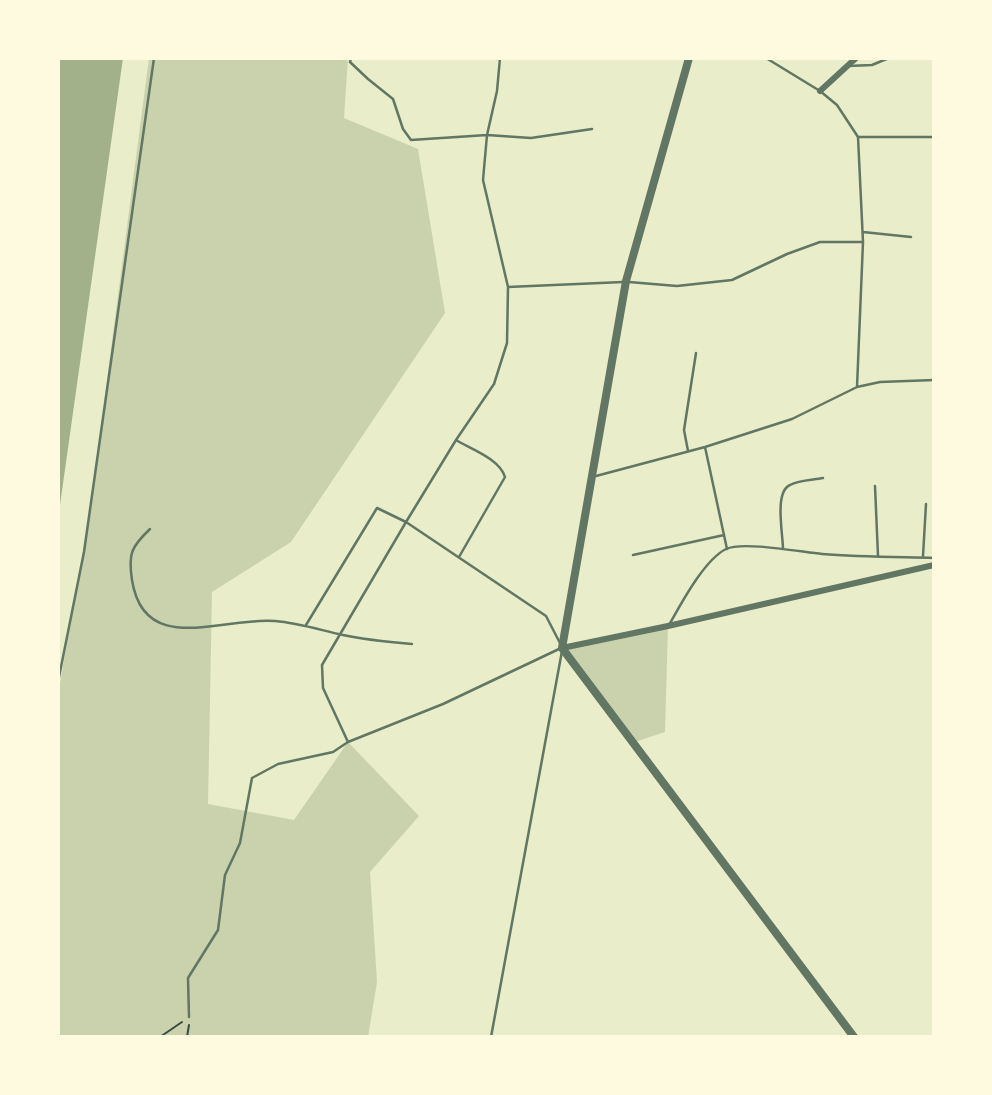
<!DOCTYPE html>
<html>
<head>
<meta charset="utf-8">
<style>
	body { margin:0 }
	#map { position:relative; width:992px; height:1095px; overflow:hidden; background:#e9edc9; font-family:Lato,sans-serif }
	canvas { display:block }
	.frame { position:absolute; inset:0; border:60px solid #fefae0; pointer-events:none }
</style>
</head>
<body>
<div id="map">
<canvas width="992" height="1095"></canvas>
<div class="frame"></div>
</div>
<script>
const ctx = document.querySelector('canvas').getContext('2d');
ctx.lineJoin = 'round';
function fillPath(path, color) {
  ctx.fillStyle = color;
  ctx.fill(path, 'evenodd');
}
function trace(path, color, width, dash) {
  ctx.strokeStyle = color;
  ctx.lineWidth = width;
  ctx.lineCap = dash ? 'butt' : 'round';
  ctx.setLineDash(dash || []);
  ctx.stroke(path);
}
const green = new Path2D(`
	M 149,58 L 348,58 L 344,118 L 418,149 L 445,313 L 291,542 L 212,592 L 208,804 L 294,820 L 348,742 L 419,816 L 370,872 L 377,982 L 368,1037 L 58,1037 L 58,695 L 90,510 Z
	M 668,626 L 665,732 L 632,743 L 565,649 Z`);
const water = new Path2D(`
	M 58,58 L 123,58 L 58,519 Z`);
const path = new Path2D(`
	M 160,1037 L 182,1022
	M 187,1037 L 189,1025`);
const service = new Path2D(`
	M 351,58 L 350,62 L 368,79 L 393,99 L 403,129 L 411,140 L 487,135 L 531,138 L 592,129
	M 481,58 L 500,59
	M 500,58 L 497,91 L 487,135 L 483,180 L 508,287 L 507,343 L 494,384 L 456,440 L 406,522 L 322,665 L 323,688 L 348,742 L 443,704 L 559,649
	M 766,58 L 820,91 L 837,105 L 858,137 L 863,242 L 857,387
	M 848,66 L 872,65 L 889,58
	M 858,137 L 934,137
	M 863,232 L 911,237
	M 629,282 L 677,286 L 732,280 L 787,254 L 820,242 L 863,242
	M 508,287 L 623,282
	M 456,440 C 471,449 500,459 505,477 L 459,557
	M 705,447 L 727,549
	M 688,451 L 684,430 L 696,353
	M 596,476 L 705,447 L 792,419 L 857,387 L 880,382 L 934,380
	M 875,486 L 878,556
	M 150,529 C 131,547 128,554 132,580 C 144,658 224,616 275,621 C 299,623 320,630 343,635 C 366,640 388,642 412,644
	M 783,549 C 783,534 774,492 790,485 C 799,480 813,480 823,478
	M 633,555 L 724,535
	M 923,556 L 926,504
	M 306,625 L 377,508 L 406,522 L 546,616 L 561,645
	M 669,625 C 681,604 704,560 726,549 C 743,541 801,552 822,554 C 859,557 897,557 934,558
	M 58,682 L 84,552 L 154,58
	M 189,1017 L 188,978 L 218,930 L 225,875 L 240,843 L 252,778 L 278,764 L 333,752 L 348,742
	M 491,1037 L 562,651`);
const minor = new Path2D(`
	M 820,91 L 856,58
	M 562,648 L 668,626 L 934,565`);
const tertiary = new Path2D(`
	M 689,58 L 626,281 L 562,648 L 854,1037`);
fillPath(green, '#cad2ad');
fillPath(water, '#a3b18a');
trace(path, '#344e41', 2);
trace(service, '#617663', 2.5);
trace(minor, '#617663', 6);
trace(tertiary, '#617663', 8);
</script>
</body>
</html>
